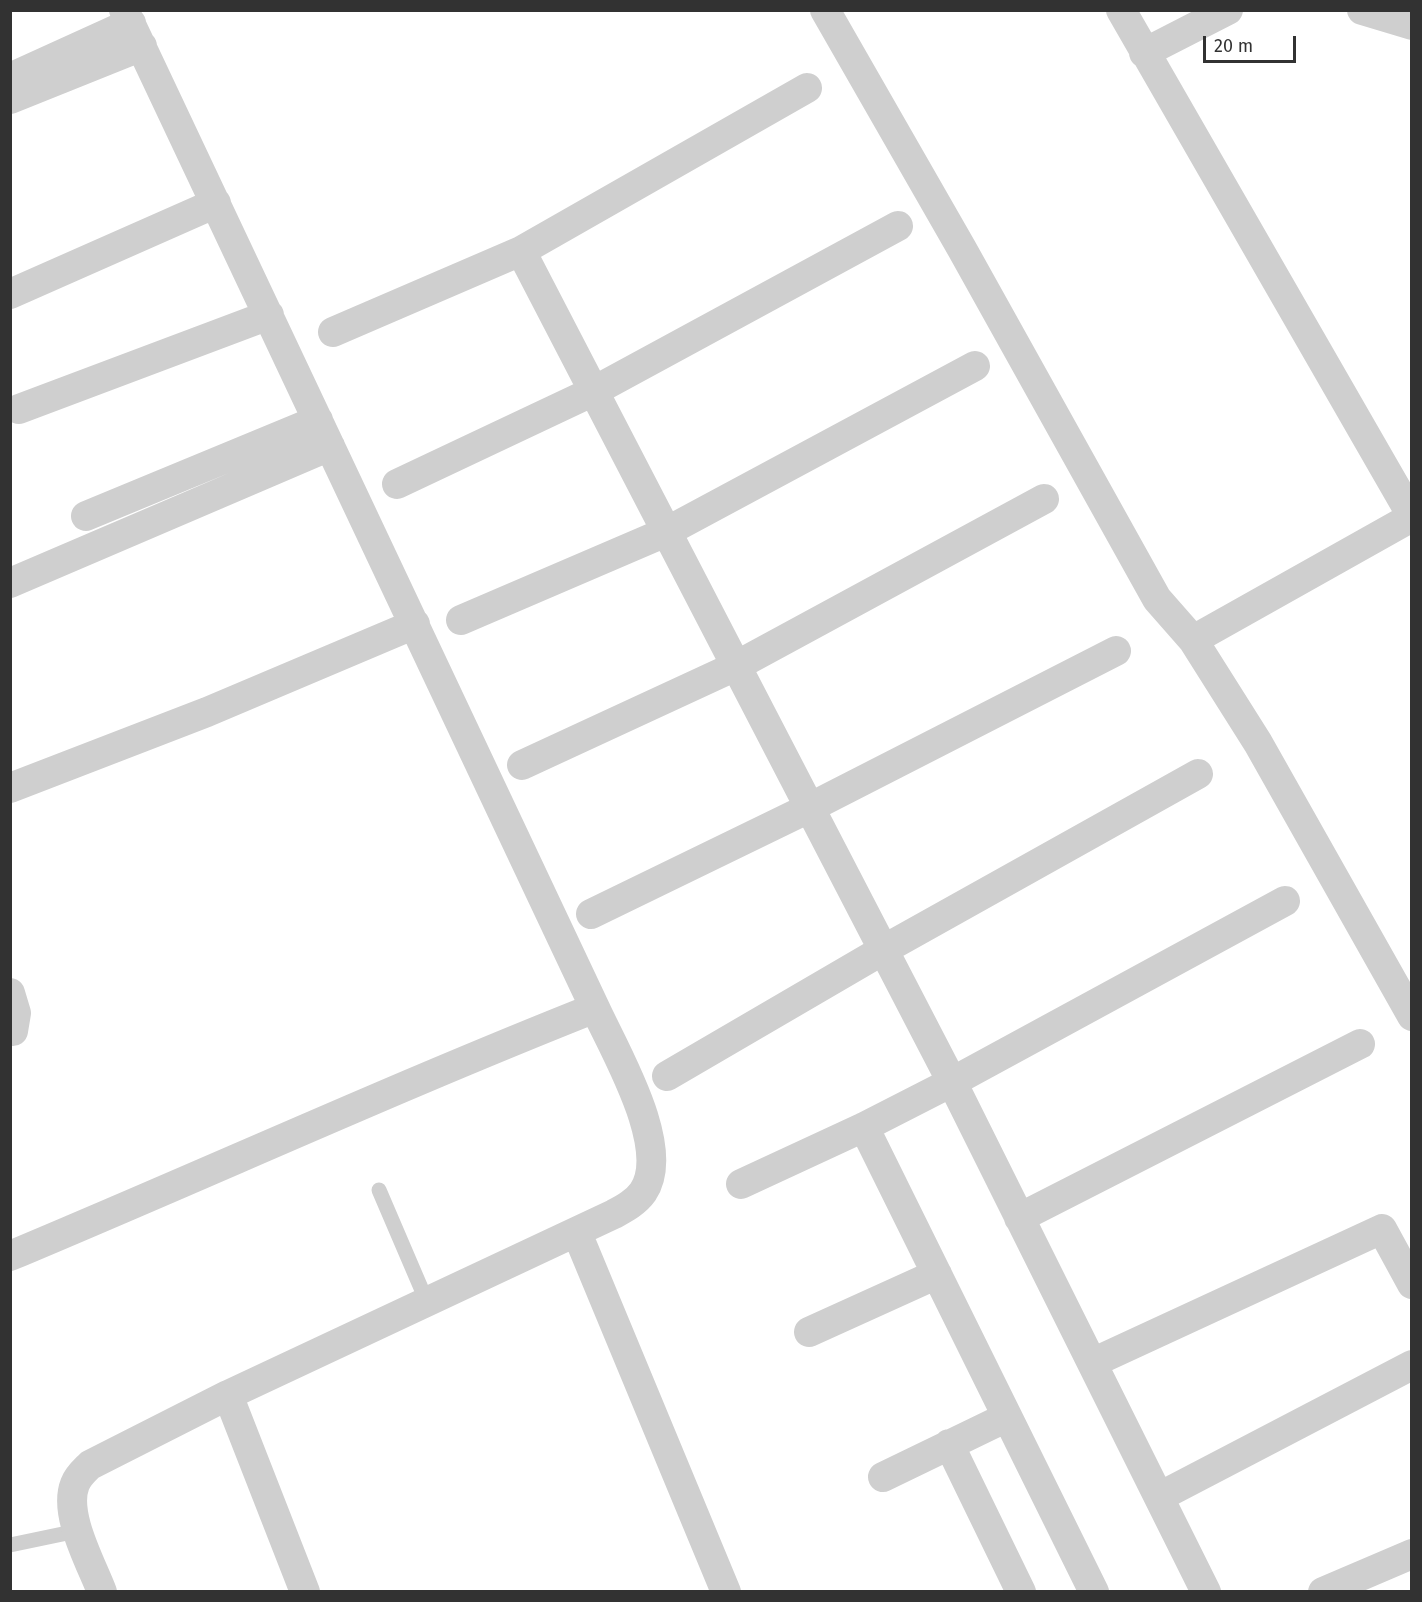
<!DOCTYPE html>
<html>
<head>
<meta charset="utf-8">
<style>
	body { margin:0 }
	#map { position:relative; width:1422px; height:1602px; overflow:hidden; background:#fff; font-family:"Fira Sans",sans-serif }
	canvas { display:block }
	.frame { position:absolute; inset:0; border:12px solid #323232; pointer-events:none }
	.scale { position:absolute; left:1203px; top:36px; width:93px; height:27px; box-sizing:border-box; border:3px solid #323232; border-top:0; padding-left:8px; font-size:18px; line-height:21px; white-space:nowrap; color:#323232; -webkit-text-stroke:4px #fff; paint-order:stroke }
</style>
</head>
<body>
<div id="map">
<canvas width="1422" height="1602"></canvas>
<div class="frame"></div>
<div class="scale">20 m</div>
</div>
<script>
const ctx = document.querySelector('canvas').getContext('2d');
ctx.lineJoin = 'round';
function trace(path, color, width, dash) {
  ctx.strokeStyle = color;
  ctx.lineWidth = width;
  ctx.lineCap = dash ? 'butt' : 'round';
  ctx.setLineDash(dash || []);
  ctx.stroke(path);
}
const service = new Path2D(`
	M 379,1190 L 427,1302
	M 10,1545 L 77,1531`);
const minor = new Path2D(`
	M 825,10 L 962,249 L 1157,599 L 1193,640 L 1258,743 L 1412,1016
	M 1121,10 L 1412,516
	M 1362,10 L 1412,25
	M 1144,53 L 1228,10
	M 10,78 L 131,23
	M 10,99 L 142,46
	M 521,251 L 952,1082 L 864,1127 L 741,1184
	M 10,294 L 216,203
	M 333,332 L 521,251 L 807,88
	M 19,409 L 269,315
	M 397,484 L 594,391 L 898,226
	M 86,516 L 318,420
	M 10,583 L 330,446
	M 461,620 L 666,532 L 975,366
	M 1193,640 L 1412,517
	M 522,765 L 736,666 L 1044,499
	M 10,788 L 207,712 L 415,624
	M 591,914 L 809,808 L 1116,651
	M 10,993 L 16,1013 L 13,1031
	M 667,1076 L 883,950 L 1198,774
	M 864,1127 L 1094,1592
	M 1019,1218 L 1360,1044
	M 577,1233 L 726,1592
	M 10,1256 C 206,1174 398,1086 595,1008
	M 809,1332 L 937,1274
	M 1092,1363 L 1382,1229 L 1412,1284
	M 228,1395 L 305,1592
	M 949,1444 L 1021,1592
	M 883,1477 L 1007,1417
	M 1159,1497 L 1412,1365
	M 102,1592 C 91,1563 63,1514 75,1484 C 78,1476 84,1471 90,1465 L 228,1395 L 614,1214 C 625,1208 636,1202 643,1192 C 673,1148 614,1050 595,1008 L 124,10
	M 1206,1592 L 952,1082 L 1285,901
	M 1323,1592 L 1412,1554`);
trace(service, '#cfcfcf', 15);
trace(minor, '#cfcfcf', 30);
</script>
</body>
</html>
